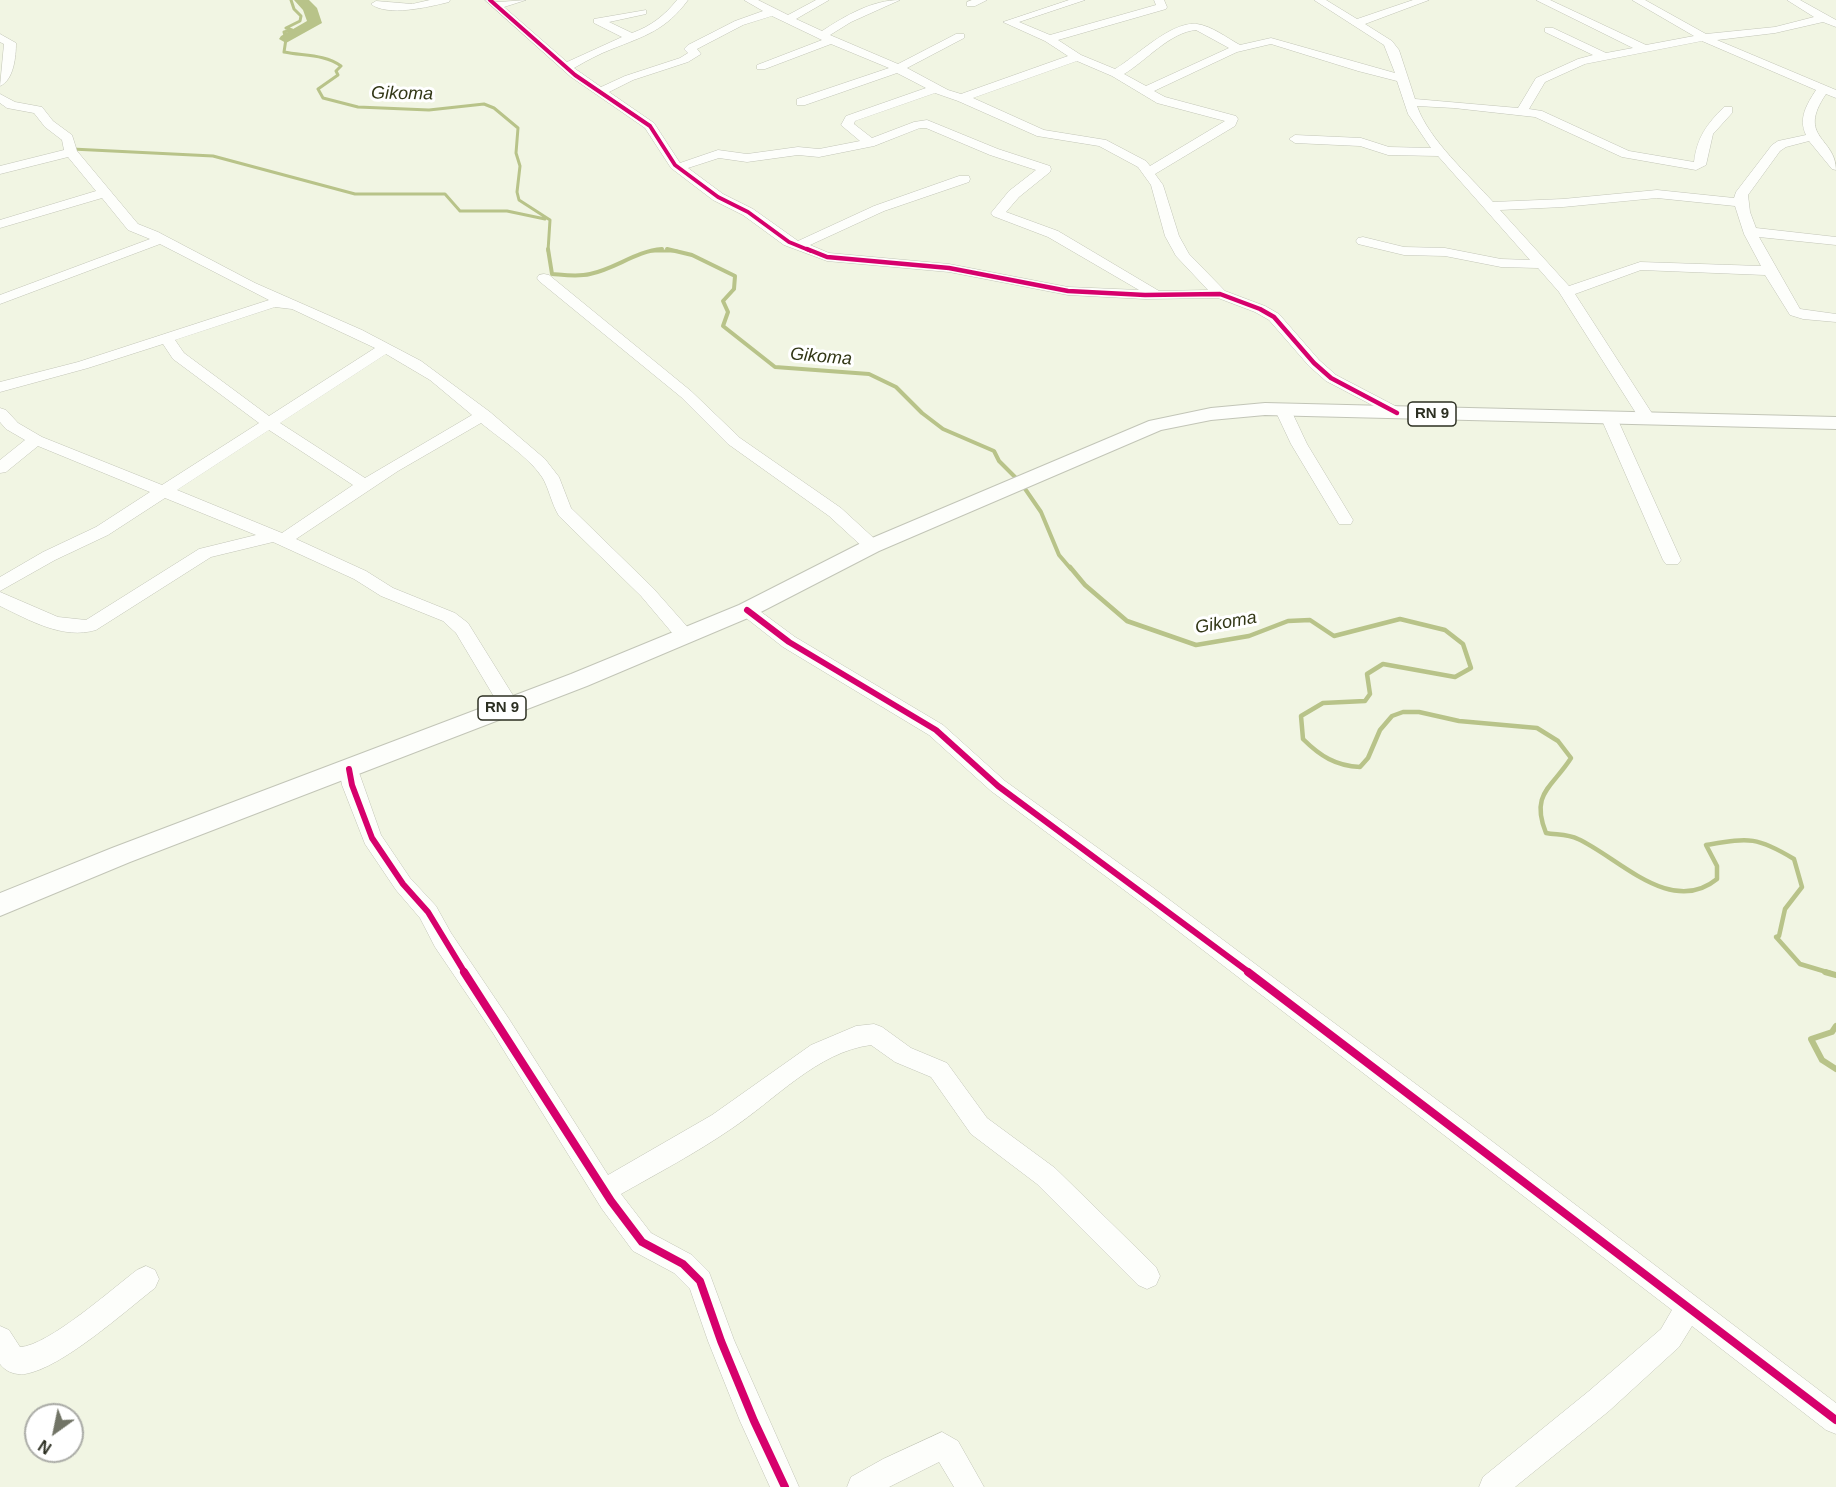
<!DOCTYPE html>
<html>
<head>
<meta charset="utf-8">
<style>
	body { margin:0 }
	#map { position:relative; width:1836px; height:1487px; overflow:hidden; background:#f1f5e3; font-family:Arial,sans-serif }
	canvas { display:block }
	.north { position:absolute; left:24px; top:1403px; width:60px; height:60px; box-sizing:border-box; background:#fff; border:2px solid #abaca7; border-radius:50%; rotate:213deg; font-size:16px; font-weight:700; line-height:24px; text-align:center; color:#2c2f22 }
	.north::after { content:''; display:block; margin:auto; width:21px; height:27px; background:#717466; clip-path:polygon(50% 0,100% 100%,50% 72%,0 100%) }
</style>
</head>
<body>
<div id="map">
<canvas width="1836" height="1487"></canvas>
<div class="north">N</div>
</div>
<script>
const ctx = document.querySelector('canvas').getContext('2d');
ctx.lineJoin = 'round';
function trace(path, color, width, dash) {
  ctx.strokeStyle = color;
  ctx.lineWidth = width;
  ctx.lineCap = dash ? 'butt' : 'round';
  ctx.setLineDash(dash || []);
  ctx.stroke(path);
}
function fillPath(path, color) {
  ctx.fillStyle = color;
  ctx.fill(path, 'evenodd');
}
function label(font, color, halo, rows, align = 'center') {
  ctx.font = font + ' Arial,sans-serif';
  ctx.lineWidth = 6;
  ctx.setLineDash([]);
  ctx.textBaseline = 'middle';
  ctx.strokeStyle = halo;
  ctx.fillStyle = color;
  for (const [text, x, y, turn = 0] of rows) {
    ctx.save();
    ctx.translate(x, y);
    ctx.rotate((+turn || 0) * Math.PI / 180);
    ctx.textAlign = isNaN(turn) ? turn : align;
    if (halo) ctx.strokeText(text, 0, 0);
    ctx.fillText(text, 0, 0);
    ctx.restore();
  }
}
const streamFar3 = new Path2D(`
	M 291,0 L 294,9 L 301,16 L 300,21 L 286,28 L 292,30 L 284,32 L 286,39 L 284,52 C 303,56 325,54 341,66 L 336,71 L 338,75 L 318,89 L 323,98 L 358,107 L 429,110 L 484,104 L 494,108 L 518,128 L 516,153 L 520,166 L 517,192 L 519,200 L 550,220 L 548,251
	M 72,149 L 213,156 L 355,194 L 445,194 L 460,211 L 507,211 L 545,219
	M 652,251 L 677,251`);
const streamFar2 = new Path2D(`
	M 548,249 L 552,274 C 565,275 578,277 590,274 C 615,269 636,251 662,249
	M 667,249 L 692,255 L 735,276 L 734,289 L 723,301 L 728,312 L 723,326 L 775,367 L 869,374 L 896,387 L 922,413 L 943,429 L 994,451 L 999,461 L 1021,483 L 1041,512 L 1059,555 L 1071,569`);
const streamFar1 = new Path2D(`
	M 1070,567 L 1085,585 L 1127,621 L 1196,645 L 1249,636 L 1288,621 L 1310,620 L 1334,636 L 1400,619 L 1445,630 L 1463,644 L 1471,668 L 1455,677 L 1383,664 L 1367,674 L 1370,694 L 1365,701 L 1323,703 L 1301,716 L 1303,739 C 1320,756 1336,766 1360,767 L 1368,758 L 1380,730 L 1392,716 L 1403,712 L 1419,712 L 1459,721 L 1537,728 L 1558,741 L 1571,758 C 1552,788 1530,793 1546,833 C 1557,835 1568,834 1578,839 C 1618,857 1671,917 1717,879 L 1717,866 L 1706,845 C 1749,838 1756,836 1794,859 L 1802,887 L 1785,909 L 1779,936 L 1776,937 L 1800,964 L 1830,973`);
const stream = new Path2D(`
	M 1825,972 L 1836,975
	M 1836,1026 L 1832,1032 L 1811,1039 L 1822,1060 L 1836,1069`);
const river = new Path2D(`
	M 294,0 L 309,0 L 317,8 L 322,23 L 286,43 L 279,39 L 281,36 L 307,21 L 303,10 Z`);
const minor = new Path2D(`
	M 430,0 L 450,0 L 449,2 C 429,7 387,17 371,4 L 376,1 L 412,4 Z
	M 485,0 L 499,2 L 526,0 L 504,7 L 567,62 L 622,37 L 594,23 L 594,19 L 646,10 L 646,14 L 609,22 L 632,33 C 651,26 664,16 677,0 L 688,0 C 666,30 645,36 612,49 C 599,54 586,61 574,68 L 601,87 L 625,76 L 680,58 L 688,53 L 684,49 L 688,45 L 735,21 L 763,11 L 744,0 L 758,0 L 788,15 L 816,0 L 829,0 L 796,19 L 822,31 C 845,16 872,0 900,0 L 851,22 L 830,35 L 898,64 L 956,34 L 964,34 L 964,38 L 907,68 L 948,90 L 961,94 L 1068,56 L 1045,41 L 1003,22 L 1069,0 L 1085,0 L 1019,22 L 1050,35 L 1156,5 L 1154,0 L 1164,0 L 1167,7 L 1166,9 L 1058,40 L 1081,55 L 1115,69 C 1137,56 1171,21 1197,24 C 1212,26 1227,38 1240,45 L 1271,38 L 1395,73 L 1384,45 L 1314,0 L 1326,0 L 1357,19 L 1413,0 L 1429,0 L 1365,24 L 1392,41 L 1399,50 L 1415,99 L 1518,108 L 1536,78 L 1578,59 L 1593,55 L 1545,32 L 1545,28 L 1553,28 L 1606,53 L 1633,48 L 1536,0 L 1550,0 L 1646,45 L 1694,36 L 1632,0 L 1645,0 L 1706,34 L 1775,27 L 1814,17 L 1787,0 L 1800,0 L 1836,20 L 1836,27 L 1823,22 L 1775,33 L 1717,40 L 1836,90 L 1836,98 L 1826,94 C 1796,138 1836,137 1836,170 L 1832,169 L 1809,141 L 1786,147 L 1780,151 L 1748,195 L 1750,212 L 1756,228 L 1836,237 L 1836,245 L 1759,237 L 1800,309 L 1836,314 L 1836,322 L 1803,319 L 1790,315 L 1765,275 L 1641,270 L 1575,294 L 1655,418 L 1647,423 L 1641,421 L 1559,292 L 1538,268 L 1501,267 L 1445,256 L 1404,255 L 1358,244 L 1356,241 L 1358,238 L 1363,237 L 1404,247 L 1445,248 L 1501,259 L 1530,260 L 1438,156 L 1388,155 L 1360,146 L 1295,143 L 1289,139 L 1295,135 L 1361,138 L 1389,147 L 1431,148 L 1408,114 L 1397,81 L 1358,71 L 1271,44 L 1237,52 L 1154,91 L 1165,97 L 1236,116 L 1238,119 L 1235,126 L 1155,174 L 1163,185 L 1179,236 L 1189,254 L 1225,291 L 1265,306 L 1279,314 L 1319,360 L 1336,375 L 1403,410 L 1405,413 L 1403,416 L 1397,418 L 1326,381 L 1309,366 L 1269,320 L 1255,312 L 1218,298 L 1145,299 L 1068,295 L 949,272 L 827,261 L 784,245 L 743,215 L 713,200 L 671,168 L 645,128 L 571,77 ZM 772,16 L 822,40 L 757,65 L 757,69 L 765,69 L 831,44 L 889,68 L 797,99 L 797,105 L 805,105 L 897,73 L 926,88 L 846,116 L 841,125 L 860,141 L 819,149 L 798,147 L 747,154 L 718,150 L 680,163 L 654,123 L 609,92 L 633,80 L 688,62 L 701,54 L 697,49 L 743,25 ZM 1196,30 L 1229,48 L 1146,86 L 1124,74 C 1146,61 1170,32 1196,30 ZM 1702,41 L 1816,90 C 1807,104 1798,118 1806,135 L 1778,141 L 1772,145 L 1736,192 L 1734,198 L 1657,190 L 1563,199 L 1493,202 C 1469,175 1429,140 1417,106 L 1454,108 L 1535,117 L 1622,157 L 1696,170 L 1706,165 L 1713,134 L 1732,113 L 1732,107 L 1724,107 C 1707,124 1697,137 1694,162 L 1629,151 L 1542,111 L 1529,109 L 1545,82 L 1585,64 ZM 1077,61 L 1112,76 L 1157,103 L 1225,121 L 1150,166 L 1146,161 L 1106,140 L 1044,130 L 973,98 ZM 935,93 L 958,101 L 1037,136 L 1099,146 L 1138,167 L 1151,185 L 1165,236 L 1176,256 L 1208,290 L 1159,291 L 1058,231 L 1006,212 L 1019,197 L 1050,172 L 1051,169 L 1050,166 L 998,149 L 927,120 L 914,122 L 872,138 L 854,124 L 855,121 ZM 920,128 L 926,128 L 990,155 L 1036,170 L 1009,191 L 991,213 L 993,216 L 1048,237 L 1139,290 L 1068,287 L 949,264 L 829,253 L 810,245 L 884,211 L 969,182 L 970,179 L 969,176 L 959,176 L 874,206 L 798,241 L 753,209 L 723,194 L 688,168 L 719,158 L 747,162 L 798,155 L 819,157 L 874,146 ZM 1657,198 L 1735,206 L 1744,234 L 1761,266 L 1640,262 L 1569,286 L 1500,210 L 1563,207 Z
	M 972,0 L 987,0 L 975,6 L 967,6 L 967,2 Z
	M 0,34 L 16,43 C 16,56 14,80 0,86 L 4,44 L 0,42 Z
	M 0,94 L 15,102 L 42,107 L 53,121 L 72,135 L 77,151 L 138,224 L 158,232 L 255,283 L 362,330 L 421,361 L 490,412 L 545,459 L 559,477 L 571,508 L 653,588 L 691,631 L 694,636 L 691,641 L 685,642 L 679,641 L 641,596 L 559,516 C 551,503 549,488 542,477 C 528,456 500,439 481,423 L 398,471 L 296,539 L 366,571 L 393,588 L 455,613 L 468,623 L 519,705 L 516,710 L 509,712 L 502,710 L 456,633 L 443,621 L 381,596 L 354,579 L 273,542 L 211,557 L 96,630 C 63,640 29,620 0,606 L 0,592 L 58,617 L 86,620 L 199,549 L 256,535 L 165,498 L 108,535 L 55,560 L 0,591 L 0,577 L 43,552 L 96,527 L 150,492 L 38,446 L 6,472 L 0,473 L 0,460 L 25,440 L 6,429 L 0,422 L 0,408 L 6,410 L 18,423 L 42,437 L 162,485 L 259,423 L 173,359 L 163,344 L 88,368 L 0,392 L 0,382 L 78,362 L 269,300 L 160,244 L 0,304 L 0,295 L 150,239 L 128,230 L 102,198 L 0,228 L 0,220 L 96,191 L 68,157 L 0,174 L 0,166 L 64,150 L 62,140 L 45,127 L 34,113 L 7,108 L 0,103 ZM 275,307 L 292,309 L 375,348 L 269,416 L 184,353 L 175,340 ZM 386,354 L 430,380 L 472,415 L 365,478 L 280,423 ZM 269,430 L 353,485 L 282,533 L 177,490 Z
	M 544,274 L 549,275 L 691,391 L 740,438 L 841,508 L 878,542 L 881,546 L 878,550 L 866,550 L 829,516 L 728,444 L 681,397 L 539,281 L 537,278 L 539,275 Z
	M 1283,405 L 1291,410 L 1307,444 L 1353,520 L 1351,524 L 1339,524 L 1291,444 L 1275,410 Z
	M 1609,413 L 1617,418 L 1681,560 L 1678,564 L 1666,564 L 1663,560 L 1601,418 Z
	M 747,604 L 753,606 L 795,637 L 943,725 L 1005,781 L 1159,892 L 1472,1126 L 1836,1403 L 1836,1434 L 1826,1430 L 1692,1326 L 1679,1347 L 1609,1411 L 1515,1487 L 1479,1487 L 1483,1477 L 1589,1391 L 1661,1329 L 1672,1310 L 1143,904 L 991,791 L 929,735 L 783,647 L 741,614 L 738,610 L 741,606 Z
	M 349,761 L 356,764 L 381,835 L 410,878 L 436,906 L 451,933 L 509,1019 L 608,1175 L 712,1115 L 811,1045 L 856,1026 L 874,1024 L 882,1027 L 911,1048 L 947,1063 L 987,1118 L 1055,1168 L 1156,1267 L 1160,1276 L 1156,1285 L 1147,1289 L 1138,1285 L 1037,1184 L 971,1134 L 931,1077 L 895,1062 L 871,1045 C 817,1052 775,1100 731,1129 C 696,1153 658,1173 621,1194 L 651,1233 L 692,1255 L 709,1272 L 734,1340 L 799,1487 L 770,1487 L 740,1421 L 708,1341 L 690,1289 L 674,1273 L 633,1251 L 602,1209 L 493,1033 L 435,947 L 420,918 L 396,890 L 365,844 L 342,785 L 339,769 L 342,764 Z
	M 146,1266 L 155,1270 L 159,1279 L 155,1288 C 124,1312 62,1368 25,1374 C 15,1375 6,1372 0,1364 L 0,1326 L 9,1330 L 20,1347 C 48,1346 113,1288 137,1270 Z
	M 942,1432 L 958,1441 L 984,1487 L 954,1487 L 939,1462 L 889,1487 L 847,1487 L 851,1477 L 883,1459 Z`);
const major = new Path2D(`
	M 1265,403 L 1836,417 L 1836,429 L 1265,415 L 1211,420 L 1161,430 L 879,551 L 755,615 L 587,686 L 130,862 L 0,916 L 0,893 L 112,848 L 571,674 L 739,605 L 865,541 L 1149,421 L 1211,408 Z`);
const cyclewayFar3 = new Path2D(`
	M 490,0 L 575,75 L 650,126 L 675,165 L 718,197 L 748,212 L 789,242 L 811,251`);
const cyclewayFar2 = new Path2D(`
	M 807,249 L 827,257 L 949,268 L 1068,291 L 1145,295 L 1220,294 L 1260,309 L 1274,317 L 1314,363 L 1331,378 L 1397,413`);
const cyclewayFar1 = new Path2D(`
	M 747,610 L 789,642 L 936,730 L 998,786 L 1250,973
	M 349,769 L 352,785 L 372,838 L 403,884 L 428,912 L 465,973`);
const cycleway = new Path2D(`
	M 464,972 L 611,1201 L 642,1242 L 683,1264 L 700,1281 L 721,1341 L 754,1421 L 785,1487
	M 1248,972 L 1836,1420`);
const shields = [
	[1432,414,48],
	[502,708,48]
];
const shieldNames = [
	["RN 9",1432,414],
	["RN 9",502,708]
];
const waterNames = [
	["Gikoma",402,94,1],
	["Gikoma",821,357,5],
	["Gikoma",1226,623,-10]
];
trace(streamFar3, '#b8c389', 3);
trace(streamFar2, '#b8c389', 4);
trace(streamFar1, '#b8c389', 4.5);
trace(stream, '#b8c389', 6);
fillPath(river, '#b8c389');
trace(minor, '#c2c5b7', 1);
trace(major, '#c2c5b7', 2);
fillPath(minor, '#fdfefb');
fillPath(major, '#fdfefb');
trace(cyclewayFar3, '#d6006c', 4);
trace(cyclewayFar2, '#d6006c', 4.5);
trace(cyclewayFar1, '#d6006c', 6);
trace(cycleway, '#d6006c', 8);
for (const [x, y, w] of shields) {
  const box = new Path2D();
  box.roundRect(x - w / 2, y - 12, w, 24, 4.5);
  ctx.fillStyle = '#fff';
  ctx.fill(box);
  trace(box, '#2c2f22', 1.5);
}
label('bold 15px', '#2c2f22', null, shieldNames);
label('italic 18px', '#323716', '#fff', waterNames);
</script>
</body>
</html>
